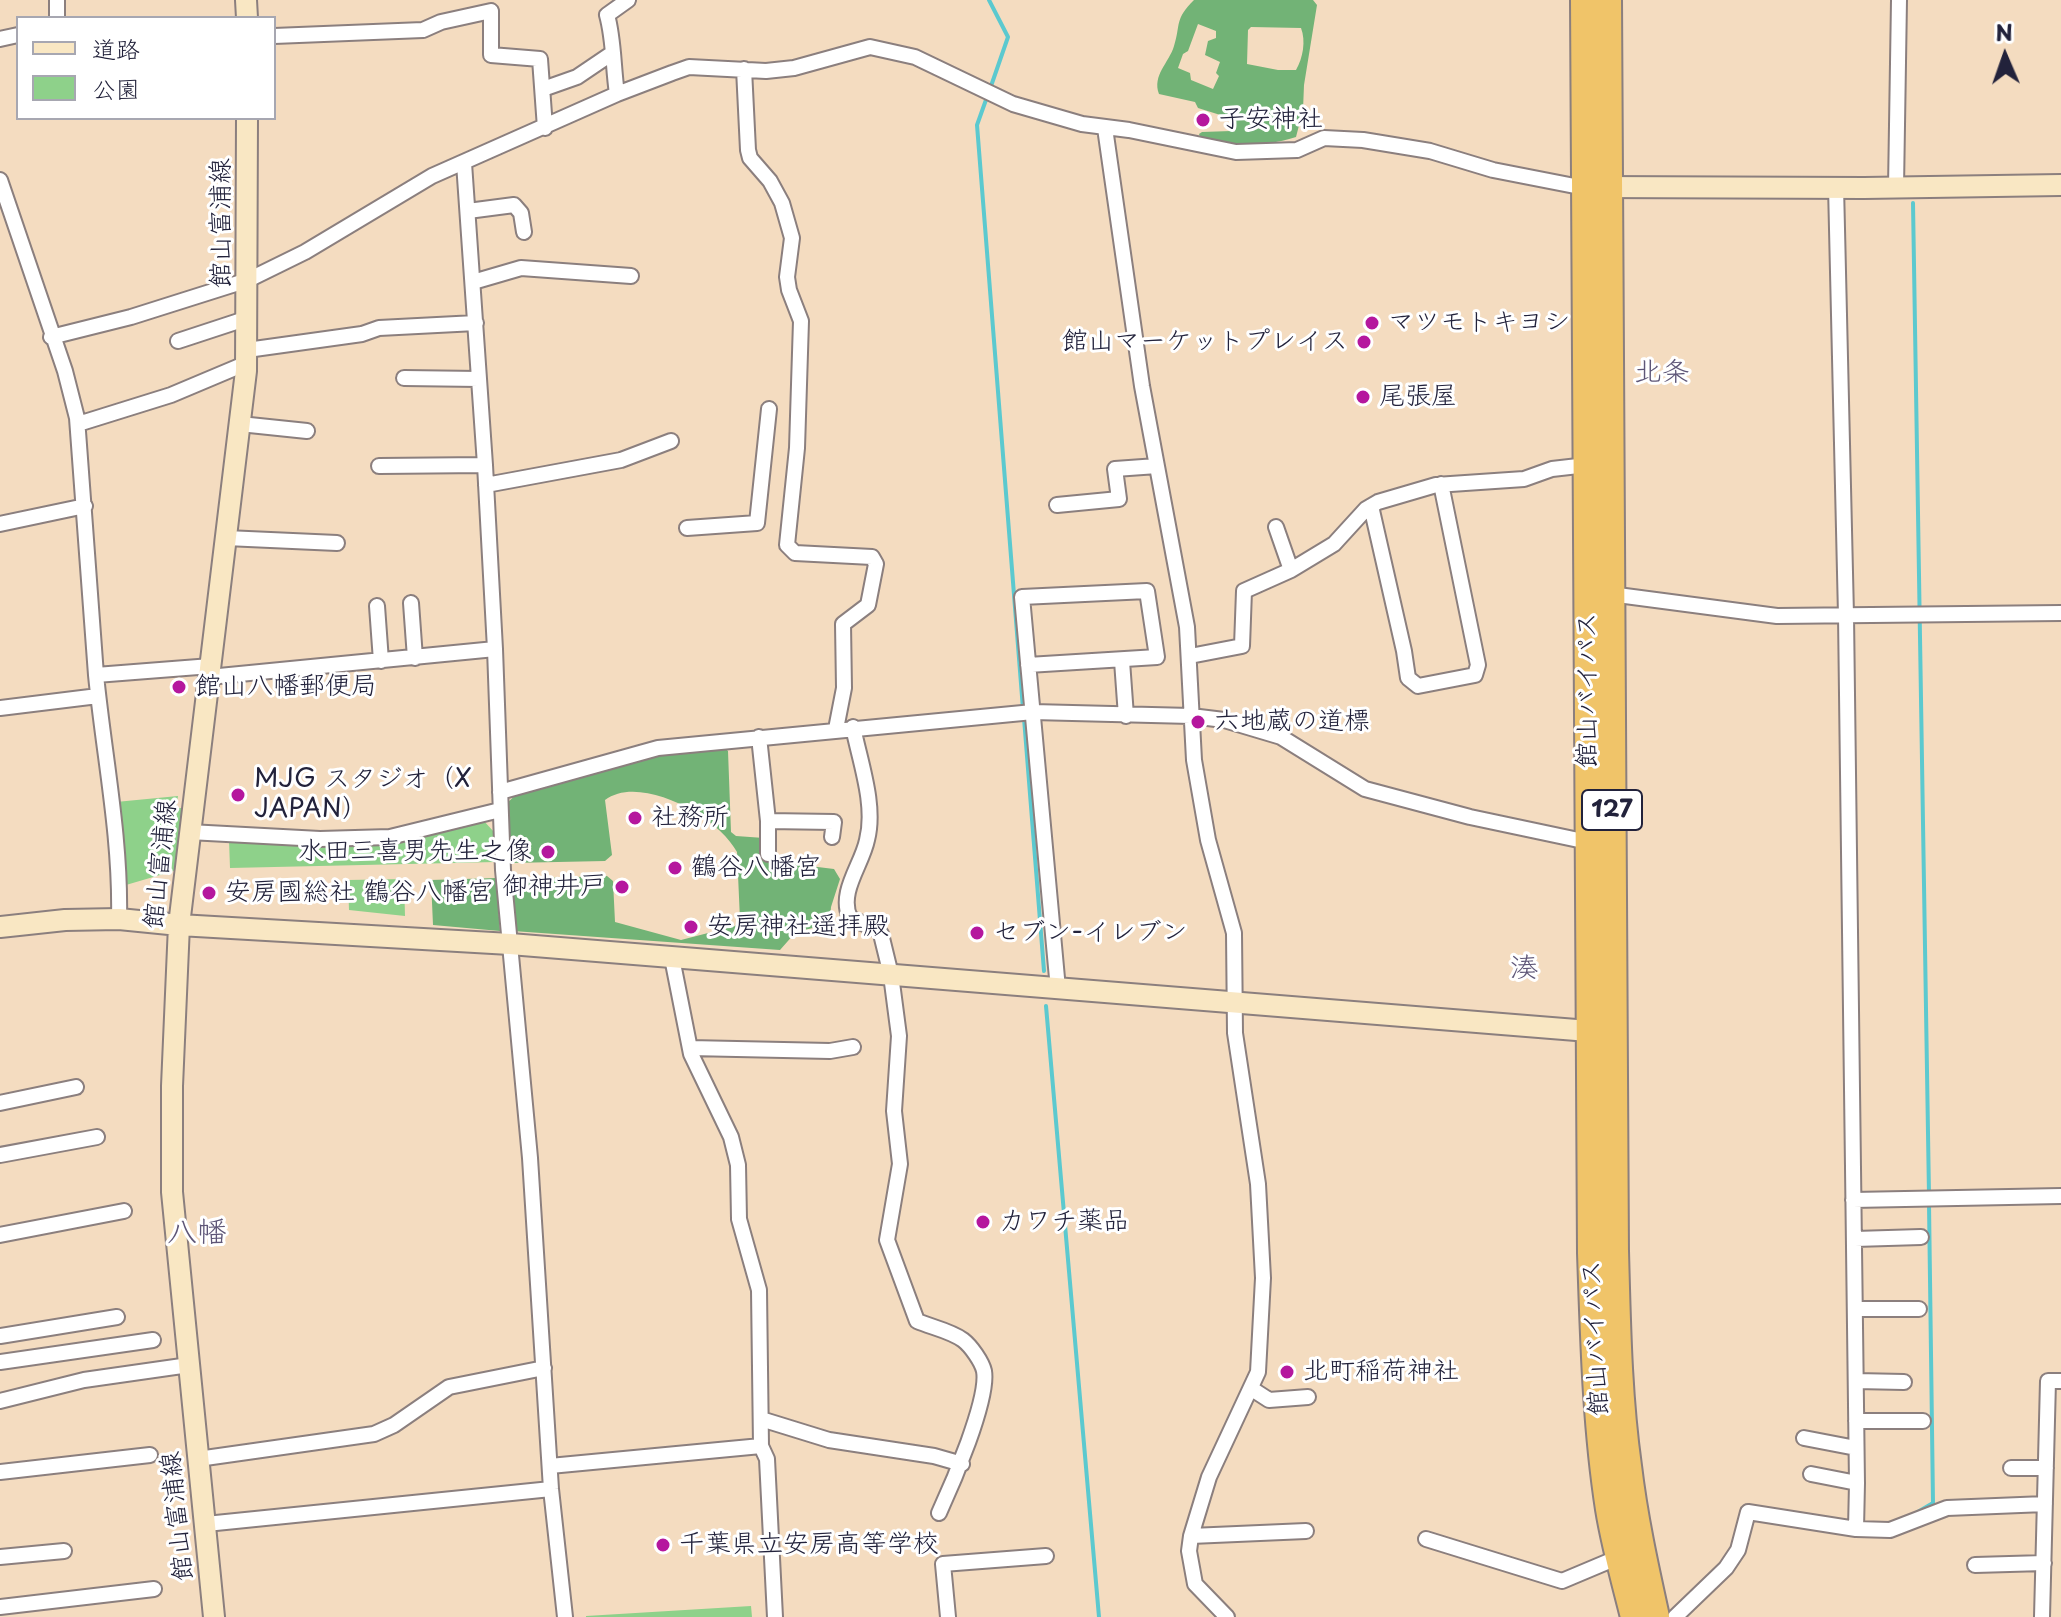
<!DOCTYPE html>
<html>
<head>
<meta charset="utf-8">
<style>
	body { margin:0 }
	#map { position:relative; width:2061px; height:1617px; overflow:hidden; background:#f4dcc0; font-family:"Playpen Sans","Klee One",sans-serif }
	canvas { display:block }
	.legend { position:absolute; left:16px; top:16px; width:260px; height:104px; box-sizing:border-box; background:#fff; border:2px solid #a7a7b1; margin:0; padding:10px 14px; list-style:none; font-size:24px; color:#22223b }
	.legend li { display:flex; align-items:center; gap:16px; height:40px }
	.legend b { width:40px; border:2px solid #a7a7b1 }
	.north { position:absolute; left:1965px; top:16px; width:80px; height:80px; -webkit-text-stroke:6px #fff; paint-order:stroke; rotate:358deg; font-size:22px; font-weight:700; line-height:32px; text-align:center; color:#22223b }
	.north::after { content:''; display:block; margin:auto; width:28px; height:36px; background:#22223b; clip-path:polygon(50% 0,100% 100%,50% 72%,0 100%) }
</style>
</head>
<body>
<div id="map">
<canvas width="2061" height="1617"></canvas>
<ul class="legend">
<li><b style="height:10px;background:#f9e7c3"></b>道路</li>
<li><b style="height:22px;background:#8ed18a"></b>公園</li>
</ul>
<div class="north">N</div>
</div>
<script>
const ctx = document.querySelector('canvas').getContext('2d');
ctx.lineJoin = 'round';
function fillPath(path, color) {
  ctx.fillStyle = color;
  ctx.fill(path, 'evenodd');
}
function trace(path, color, width, dash) {
  ctx.strokeStyle = color;
  ctx.lineWidth = width;
  ctx.lineCap = dash ? 'butt' : 'round';
  ctx.setLineDash(dash || []);
  ctx.stroke(path);
}
function label(font, color, halo, rows, align = 'center') {
  ctx.font = font + ' "Playpen Sans","Klee One",sans-serif';
  ctx.lineWidth = 6;
  ctx.setLineDash([]);
  ctx.textBaseline = 'middle';
  ctx.strokeStyle = halo;
  ctx.fillStyle = color;
  for (const [text, x, y, turn = 0] of rows) {
    ctx.save();
    ctx.translate(x, y);
    ctx.rotate((+turn || 0) * Math.PI / 180);
    ctx.textAlign = isNaN(turn) ? turn : align;
    if (halo) ctx.strokeText(text, 0, 0);
    ctx.fillText(text, 0, 0);
    ctx.restore();
  }
}
const green = new Path2D(`
	M 178,796 L 176,808 L 184,808 L 177,870 L 126,885 L 116,802 Z
	M 483,820 L 494,832 L 496,862 L 230,868 L 229,840 L 319,845 Z
	M 404,879 L 405,916 L 349,910 L 348,880 Z
	M 751,1606 L 752,1617 L 586,1617 L 586,1616 Z`);
const forest = new Path2D(`
	M 1194,0 L 1313,0 L 1317,5 L 1304,85 L 1303,110 L 1296,137 C 1263,147 1234,148 1201,140 L 1199,134 L 1202,132 L 1231,131 L 1233,119 L 1198,108 L 1195,102 L 1159,94 C 1152,75 1169,63 1174,46 C 1181,24 1174,20 1194,0 ZM 1198,24 L 1216,31 L 1216,38 L 1208,41 L 1205,55 L 1220,62 L 1216,73 L 1219,76 L 1213,89 L 1191,80 L 1190,73 L 1178,68 L 1183,54 L 1188,51 ZM 1251,27 L 1301,28 C 1306,41 1303,58 1296,70 L 1278,70 L 1247,64 L 1248,30 Z
	M 722,745 L 728,751 L 731,832 L 736,836 L 764,838 L 764,857 L 769,861 L 834,869 L 840,879 L 831,907 L 830,919 L 826,924 L 795,933 L 780,950 L 513,931 L 510,879 L 607,876 L 613,881 L 615,922 L 681,940 L 735,926 L 740,920 L 737,852 C 719,817 640,773 605,800 L 612,855 L 605,861 L 510,863 L 505,805 L 522,789 L 657,751 Z
	M 496,878 L 500,931 L 433,925 L 431,880 Z`);
const stream = new Path2D(`
	M 989,0 L 1008,37 L 990,89
	M 987,97 L 977,125 L 1023,709
	M 1913,203 L 1929,1195
	M 1024,718 L 1044,971
	M 1046,1006 L 1099,1617
	M 1916,1513 L 1933,1503 L 1929,1204`);
const street = new Path2D(`
	M 57,18 L 57,0
	M 274,36 L 423,30 L 441,22 L 491,11 L 491,55 L 540,59 L 545,128
	M 0,39 L 18,35
	M 744,69 L 748,150 L 750,158 L 770,181 L 782,203 L 792,238 L 787,277 L 789,290 L 801,321 L 797,448 L 787,545 L 795,553 L 872,557 L 876,564 L 868,605 L 843,624 L 844,688 L 836,729
	M 543,89 L 577,77 L 611,54
	M 617,94 C 613,67 614,40 607,15 L 628,0
	M 1105,128 L 1142,386 L 1187,627 L 1194,760 L 1208,840 L 1234,933 L 1235,1033 L 1258,1184 L 1263,1278 L 1258,1372 L 1209,1477 L 1191,1536 L 1189,1551 L 1195,1584 L 1227,1617
	M 464,163 L 485,465 L 495,649 L 503,870 L 530,1158 L 551,1489 L 565,1617
	M 0,180 L 65,371 L 77,418 L 96,675
	M 1836,186 L 1846,615 L 1857,1483 L 1856,1529
	M 1896,188 L 1899,0
	M 468,211 L 514,205 L 521,213 L 524,232
	M 473,282 L 521,268 L 631,276
	M 51,337 L 131,317 L 248,280 L 305,252 L 432,176 L 617,94 L 672,73 L 689,67 L 766,71 L 794,68 L 870,47 L 915,57 L 1013,104 L 1082,124 L 1129,130 L 1236,152 L 1297,150 L 1324,138 L 1363,140 L 1430,151 L 1493,170 L 1585,188
	M 178,341 L 248,318
	M 247,350 L 362,334 L 379,328 L 476,323
	M 404,378 L 479,379
	M 78,424 L 171,395 L 247,363
	M 240,424 L 307,431
	M 379,466 L 485,465
	M 486,485 L 621,460 L 671,441
	M 1057,505 L 1119,499 L 1115,469 L 1157,466
	M 1371,506 L 1404,651 L 1408,678 L 1418,686 L 1475,675 L 1478,665 L 1441,484
	M 0,524 L 85,506
	M 1276,527 L 1291,570
	M 687,528 L 757,523 L 769,409
	M 226,538 L 337,543
	M 1610,594 L 1777,616 L 2061,613
	M 411,603 L 415,658
	M 377,606 L 381,661
	M 1190,656 L 1242,646 L 1244,591 L 1291,570 L 1334,544 L 1366,509 L 1378,502 L 1436,485 L 1524,479 L 1552,469 L 1587,465
	M 1122,661 L 1126,716
	M 1028,665 L 1157,657 L 1147,591 L 1022,597 L 1058,989
	M 209,677 L 495,649
	M 0,708 L 98,696
	M 853,727 C 860,762 876,805 867,840 C 862,865 838,892 850,918 L 876,929 L 881,934 L 891,975 L 899,1036 L 894,1111 L 900,1164 L 887,1240 L 917,1321 C 931,1327 951,1331 963,1340 C 971,1346 982,1362 984,1371 C 989,1399 952,1485 939,1513
	M 759,737 L 768,821 L 768,854
	M 500,792 L 658,748 L 1033,712 L 1191,716 L 1224,720 L 1281,737 L 1365,789 L 1470,817 L 1588,842
	M 768,821 L 834,822 L 832,837
	M 189,832 L 320,839 L 390,837 L 500,810
	M 119,919 C 121,837 104,756 96,675 L 211,666
	M 672,958 L 691,1054 L 731,1137 L 738,1165 L 739,1219 L 759,1290 L 761,1446 L 767,1459 L 775,1617
	M 690,1048 L 830,1051 L 853,1047
	M 0,1103 L 76,1087
	M 0,1155 L 97,1137
	M 1853,1200 L 2061,1196
	M 0,1235 L 124,1211
	M 1855,1239 L 1921,1237
	M 1855,1309 L 1919,1309
	M 0,1336 L 117,1317
	M 0,1362 L 153,1340
	M 1856,1381 L 1904,1382
	M 1252,1389 L 1269,1400 L 1308,1397
	M 0,1401 L 84,1380 L 189,1365
	M 761,1419 L 829,1440 L 934,1456 L 962,1464
	M 1856,1421 L 1923,1421
	M 1804,1438 L 1856,1448
	M 198,1459 L 374,1434 L 394,1425 L 449,1387 L 544,1368
	M 550,1466 L 761,1446
	M 2011,1468 L 2046,1468
	M 0,1472 L 150,1455
	M 1811,1474 L 1857,1483
	M 206,1524 L 551,1489
	M 1191,1536 L 1306,1531
	M 1426,1539 L 1562,1581 L 1619,1557
	M 0,1557 L 64,1551
	M 1975,1565 L 2044,1563
	M 0,1607 L 154,1589
	M 948,1617 L 943,1564 L 1046,1556
	M 1675,1617 L 1726,1568 L 1738,1550 L 1748,1512 L 1856,1529 L 1890,1530 L 1947,1508 L 2045,1504
	M 2042,1617 L 2048,1381 L 2061,1381`);
const secondary = new Path2D(`
	M 246,0 L 247,18
	M 1597,187 L 1864,188 L 2061,185
	M 0,927 L 65,920 L 119,919 L 179,925 L 510,944 L 1601,1032
	M 214,1617 L 172,1192 L 172,1086 L 179,925 L 246,371 L 247,118`);
const highway = new Path2D(`
	M 1584,0 L 1591,1253 C 1594,1338 1596,1425 1609,1509 C 1615,1546 1625,1581 1634,1617
	M 1608,0 L 1615,1251 C 1617,1323 1618,1395 1628,1466 C 1634,1517 1645,1567 1656,1617`);
const markers = [
	[1203,120,8,"#b5179e"],
	[1372,323,8,"#b5179e"],
	[1364,342,8,"#b5179e"],
	[1363,397,8,"#b5179e"],
	[179,687,8,"#b5179e"],
	[1198,722,8,"#b5179e"],
	[238,795,8,"#b5179e"],
	[635,818,8,"#b5179e"],
	[548,852,8,"#b5179e"],
	[675,868,8,"#b5179e"],
	[622,887,8,"#b5179e"],
	[209,893,8,"#b5179e"],
	[691,927,8,"#b5179e"],
	[977,933,8,"#b5179e"],
	[983,1222,8,"#b5179e"],
	[1287,1372,8,"#b5179e"],
	[663,1545,8,"#b5179e"]
];
const shields = [
	[1612,810,60]
];
const shieldNames = [
	["127",1612,810]
];
const poiNames = [
	["子安神社",1219,120],
	["マツモトキヨシ",1388,323],
	["館山マーケットプレイス",1348,342,"right"],
	["尾張屋",1379,397],
	["館山八幡郵便局",195,687],
	["六地蔵の道標",1214,722],
	["MJG スタジオ（X",254,780],
	["JAPAN）",254,810],
	["社務所",651,818],
	["水田三喜男先生之像",532,852,"right"],
	["鶴谷八幡宮",691,868],
	["御神井戸",606,887,"right"],
	["安房國総社 鶴谷八幡宮",225,893],
	["安房神社遥拝殿",707,927],
	["セブン-イレブン",993,933],
	["カワチ薬品",999,1222],
	["北町稲荷神社",1303,1372],
	["千葉県立安房高等学校",679,1545]
];
const streetNames = [
	["館山富浦線",222,223,-90],
	["館山バイパス",1588,690,-90],
	["館山富浦線",161,864,-84],
	["館山バイパス",1596,1338,-93],
	["館山富浦線",178,1516,-96]
];
const neighbourhoodNames = [
	["北条",1662,373],
	["湊",1524,969]
];
const quarterNames = [
	["八幡",197,1234]
];
fillPath(green, '#8ed18a');
fillPath(forest, '#72b376');
trace(stream, '#5bc9cf', 4);
trace(street, '#8b7f7e', 18);
trace(secondary, '#8b7f7e', 24);
trace(highway, '#8b7f7e', 30);
trace(street, '#fff', 14);
trace(secondary, '#f9e7c3', 20);
trace(highway, '#f0c469', 26);
for (const [x, y, r, color] of markers) {
  const dot = new Path2D();
  dot.arc(x, y, r, 0, 2 * Math.PI);
  ctx.fillStyle = color;
  ctx.fill(dot);
  trace(dot, '#fff', 3);
}
for (const [x, y, w] of shields) {
  const box = new Path2D();
  box.roundRect(x - w / 2, y - 20, w, 40, 6);
  ctx.fillStyle = '#fff';
  ctx.fill(box);
  trace(box, '#22223b', 2);
}
label('bold 24px', '#22223b', null, shieldNames);
label('26px', '#22223b', '#fff', poiNames, 'left');
label('26px', '#22223b', '#fff', streetNames);
label('28px', '#5e5677', '#fff', neighbourhoodNames);
label('30px', '#5e5677', '#fff', quarterNames);
</script>
</body>
</html>
